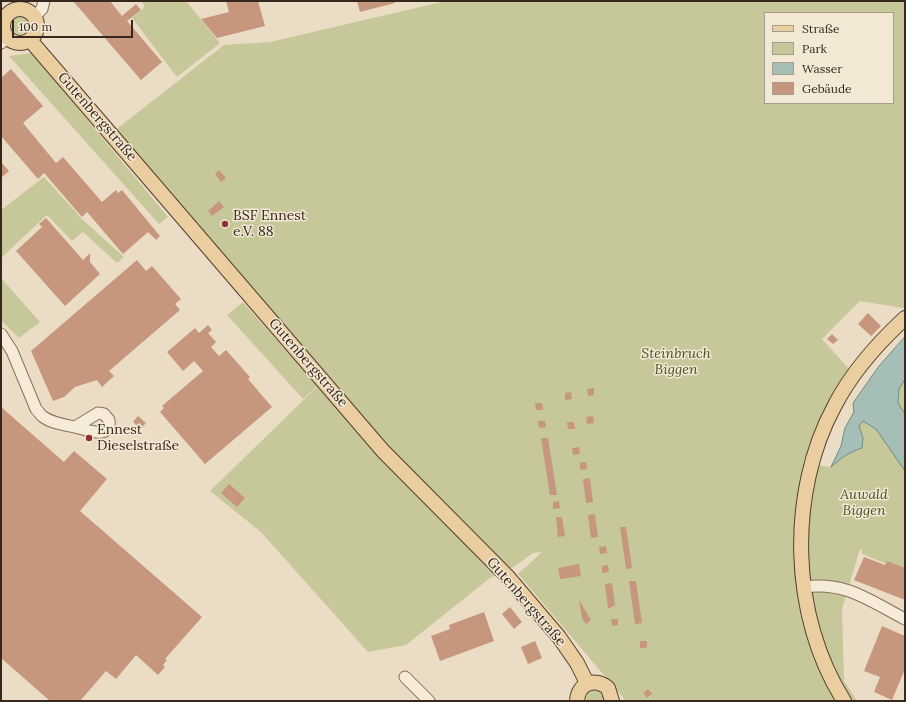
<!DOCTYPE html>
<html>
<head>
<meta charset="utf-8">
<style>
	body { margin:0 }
	#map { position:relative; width:906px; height:702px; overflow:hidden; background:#ebddc5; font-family:Lora,serif }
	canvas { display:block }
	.frame { position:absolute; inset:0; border:2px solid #36281f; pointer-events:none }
	.legend { position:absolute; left:764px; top:12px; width:130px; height:92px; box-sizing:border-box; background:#f3e8d4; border:1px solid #a79b8c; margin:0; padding:5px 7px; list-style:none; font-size:12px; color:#36281f }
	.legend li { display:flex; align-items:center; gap:8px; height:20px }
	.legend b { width:20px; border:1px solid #a79b8c }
	.scale { position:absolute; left:12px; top:20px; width:121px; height:18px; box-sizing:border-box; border:2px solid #36281f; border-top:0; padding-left:5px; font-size:12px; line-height:14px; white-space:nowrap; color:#36281f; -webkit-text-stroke:3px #f3e8d4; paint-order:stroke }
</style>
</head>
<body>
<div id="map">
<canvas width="906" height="702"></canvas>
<div class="frame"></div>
<ul class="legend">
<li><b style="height:5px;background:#ebce9f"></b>Straße</li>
<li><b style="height:11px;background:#c6c89a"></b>Park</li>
<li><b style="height:11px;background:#a6bfb6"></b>Wasser</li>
<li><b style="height:11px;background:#c6967d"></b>Gebäude</li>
</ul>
<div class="scale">100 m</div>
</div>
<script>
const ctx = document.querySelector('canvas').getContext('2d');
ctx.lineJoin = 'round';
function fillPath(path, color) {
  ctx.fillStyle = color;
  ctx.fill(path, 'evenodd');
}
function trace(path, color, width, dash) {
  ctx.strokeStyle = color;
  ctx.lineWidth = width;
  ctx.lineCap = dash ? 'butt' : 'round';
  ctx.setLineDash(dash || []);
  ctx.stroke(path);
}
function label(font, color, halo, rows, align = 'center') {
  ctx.font = font + ' Lora,serif';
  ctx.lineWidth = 3;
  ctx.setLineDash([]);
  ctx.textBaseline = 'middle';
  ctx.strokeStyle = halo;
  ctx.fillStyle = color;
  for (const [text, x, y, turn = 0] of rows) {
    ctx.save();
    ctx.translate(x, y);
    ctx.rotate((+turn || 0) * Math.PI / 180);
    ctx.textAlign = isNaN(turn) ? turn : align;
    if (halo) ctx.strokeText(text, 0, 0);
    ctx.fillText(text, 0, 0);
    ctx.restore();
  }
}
const green = new Path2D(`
	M 141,1 L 186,1 L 220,43 L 177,77 L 132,18 L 145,7 Z
	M 446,1 L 905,1 L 905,307 L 903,308 L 860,301 L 822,339 L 850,370 L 822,416 L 803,463 L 831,467 C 837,456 857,415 853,403 L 871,377 L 905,338 L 905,571 L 862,554 L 862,548 L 859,552 L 842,609 L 844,681 L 857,701 L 626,701 L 518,574 L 542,552 L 533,553 L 515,566 L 490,578 L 406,645 L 368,652 L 261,532 L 210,491 L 319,385 L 229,283 L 187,222 L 114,131 L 224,45 L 270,42 ZM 765,13 L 893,13 L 893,103 L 765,103 Z
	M11 25a9 9 0 1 1 18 0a9 9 0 1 1-18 0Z
	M 32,53 L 168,217 L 159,224 L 9,56 Z
	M 44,177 L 83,220 L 124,257 L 117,263 L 83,232 L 72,241 L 47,215 L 1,258 L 1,210 Z
	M 1,278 L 40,322 L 19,338 L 1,320 Z
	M 243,302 L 317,386 L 303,399 L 227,315 Z
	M 589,689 L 602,689 L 608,701 L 583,701 L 584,695 Z`);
const water = new Path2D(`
	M 905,337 L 905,379 L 899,389 L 898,403 L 905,414 L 905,471 L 876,429 L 863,421 L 859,426 L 863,438 L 862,448 C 849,452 841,458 831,467 L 841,446 L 845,428 L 854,412 L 853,403 L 879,366 Z`);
const building = new Path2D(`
	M 73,1 L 110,1 L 122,16 L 136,4 L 141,10 L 127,21 L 162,62 L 141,80 Z
	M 226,1 L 258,1 L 265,26 L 217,38 L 201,19 L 229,12 Z
	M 357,1 L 395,1 L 395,3 L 360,12 Z
	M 11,69 L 43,106 L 23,123 L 56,163 L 63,157 L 102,202 L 116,190 L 118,193 L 122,190 L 160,236 L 156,240 L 148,232 L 123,254 L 87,212 L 82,217 L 44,173 L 38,179 L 1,136 L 1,78 Z
	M 1,162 L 9,171 L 1,178 Z
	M 219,170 L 226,178 L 221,182 L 215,174 Z
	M 219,201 L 224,207 L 212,216 L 208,211 Z
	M 46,218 L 83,260 L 90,253 L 90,262 L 100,274 L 65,306 L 16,251 L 42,227 L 39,224 Z
	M 137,260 L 146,271 L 152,266 L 181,299 L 175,304 L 180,310 L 109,371 L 114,376 L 102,387 L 97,380 L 75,387 L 64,397 L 53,401 L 31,351 Z
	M 868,313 L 881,326 L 871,336 L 858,324 Z
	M 208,325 L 212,330 L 208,333 L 216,342 L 211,347 L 219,356 L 226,350 L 250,377 L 248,379 L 272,407 L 205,464 L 160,412 L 164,408 L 162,406 L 203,371 L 194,361 L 183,371 L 167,352 L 195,328 L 199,333 Z
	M 832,334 L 838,340 L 833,344 L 827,339 Z
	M 594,388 L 594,395 L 588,396 L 587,389 Z
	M 571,392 L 572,399 L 565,400 L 565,393 Z
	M 535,403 L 542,403 L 543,410 L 536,410 Z
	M 1,407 L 64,462 L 74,451 L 107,479 L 80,511 L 202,617 L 165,659 L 167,660 L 163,665 L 165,667 L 158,675 L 136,655 L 116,679 L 106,671 L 80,701 L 50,701 L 1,658 Z
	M 138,416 L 146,423 L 141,429 L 133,422 Z
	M 593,416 L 594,423 L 587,424 L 586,417 Z
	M 538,421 L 545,421 L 546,427 L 539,428 Z
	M 567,422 L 574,422 L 575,429 L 568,429 Z
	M 541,438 L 548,438 L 557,495 L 550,495 Z
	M 579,447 L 580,454 L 573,455 L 572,448 Z
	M 586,462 L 587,469 L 580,470 L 580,463 Z
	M 590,478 L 593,502 L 586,503 L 583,479 Z
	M 229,484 L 245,498 L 237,507 L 221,493 Z
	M 559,501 L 560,508 L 553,509 L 553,502 Z
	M 595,514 L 598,537 L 591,538 L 588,515 Z
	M 556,517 L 562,517 L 565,536 L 558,537 Z
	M 620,527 L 626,527 L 632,568 L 626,569 Z
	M 606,546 L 607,553 L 600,554 L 599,547 Z
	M 864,557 L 885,565 L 887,561 L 905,568 L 905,600 L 854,580 Z
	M 579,564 L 581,576 L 560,579 L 558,568 Z
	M 608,565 L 609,572 L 602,573 L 602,566 Z
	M 629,581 L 636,581 L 642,623 L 635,624 Z
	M 612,583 L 615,605 L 608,609 L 605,584 Z
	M 579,600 L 591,620 L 586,624 L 582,618 Z
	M 510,607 L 522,622 L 514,629 L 502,614 Z
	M 484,612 L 494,641 L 440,661 L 431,636 L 450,629 L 449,625 Z
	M 611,619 L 618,619 L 618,625 L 612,626 Z
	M 882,626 L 905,636 L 905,669 L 892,700 L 874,692 L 880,677 L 864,671 Z
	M 535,641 L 542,658 L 528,664 L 521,647 Z
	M 640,641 L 647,641 L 647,648 L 640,648 Z
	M 648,689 L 652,694 L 647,698 L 643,693 Z`);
const minor = new Path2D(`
	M 35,16 L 42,9 L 44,1
	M 1,43 L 8,38
	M 1,334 L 12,351 L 36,409 C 38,411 40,414 42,416 C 51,423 64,425 75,427 C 85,429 112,441 109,420 L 104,414 L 98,413 L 75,427
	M 804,587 C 846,581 870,601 905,619
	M 405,677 L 429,701`);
const major = new Path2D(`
	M3 26a17 17 0 1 1 34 0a17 17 0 1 1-34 0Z
	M 30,40 L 383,451 L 508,577 L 559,637 L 577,663 L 587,683
	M 577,701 C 578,683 595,677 608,688 L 612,701
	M 844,701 C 790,616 787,493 835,405 C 852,372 878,343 905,318`);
const markers = [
	[225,224,4,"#8f3138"],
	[89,438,4,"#8f3138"]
];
const streetNames = [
	["Gutenbergstraße",97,117,49],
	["Gutenbergstraße",308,363,49],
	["Gutenbergstraße",526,602,49]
];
const poiNames = [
	["BSF Ennest",233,216],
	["e.V. 88",233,232],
	["Ennest",97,430],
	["Dieselstraße",97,446]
];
const parkNames = [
	["Steinbruch",676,354],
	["Biggen",676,370],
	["Auwald",864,495],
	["Biggen",864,511]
];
fillPath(green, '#c6c89a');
fillPath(water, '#a6bfb6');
trace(water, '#6e8c82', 1);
fillPath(building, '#c6967d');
trace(minor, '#856f5c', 13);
trace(major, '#533e30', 16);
trace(minor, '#f6ebd8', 11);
trace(major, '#ebce9f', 14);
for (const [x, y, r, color] of markers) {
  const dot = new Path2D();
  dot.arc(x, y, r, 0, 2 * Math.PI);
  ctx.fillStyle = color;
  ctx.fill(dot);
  trace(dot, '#f3e8d4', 1.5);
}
label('14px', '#36281f', '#f3e8d4', streetNames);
label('14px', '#36281f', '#f3e8d4', poiNames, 'left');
label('italic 14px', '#495127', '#f3e8d4', parkNames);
</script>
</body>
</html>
